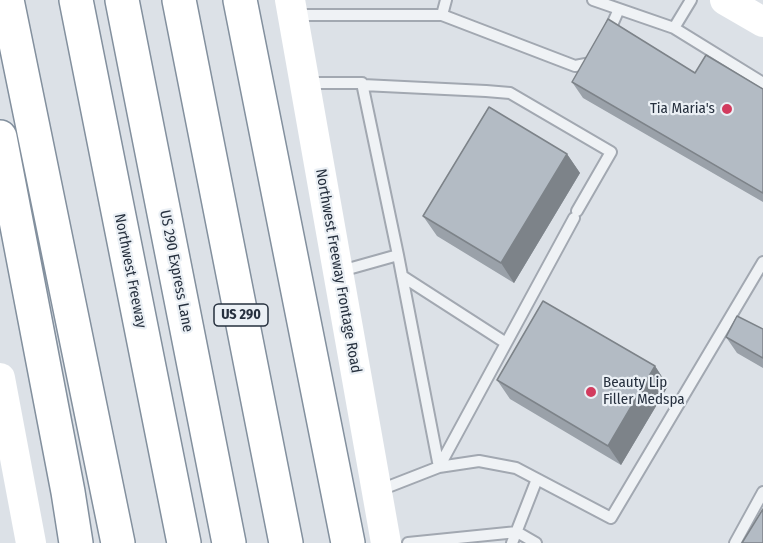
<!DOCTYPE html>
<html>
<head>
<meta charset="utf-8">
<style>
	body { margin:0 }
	canvas { display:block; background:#dce1e7 }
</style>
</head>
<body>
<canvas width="763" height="543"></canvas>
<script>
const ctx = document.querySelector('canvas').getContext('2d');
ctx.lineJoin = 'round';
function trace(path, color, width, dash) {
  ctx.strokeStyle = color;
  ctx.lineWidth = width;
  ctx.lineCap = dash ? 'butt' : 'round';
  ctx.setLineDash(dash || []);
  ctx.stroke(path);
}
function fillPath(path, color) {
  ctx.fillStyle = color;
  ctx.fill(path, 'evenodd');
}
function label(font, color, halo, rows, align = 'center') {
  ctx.font = font + ' "Fira Sans Condensed",sans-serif';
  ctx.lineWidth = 4.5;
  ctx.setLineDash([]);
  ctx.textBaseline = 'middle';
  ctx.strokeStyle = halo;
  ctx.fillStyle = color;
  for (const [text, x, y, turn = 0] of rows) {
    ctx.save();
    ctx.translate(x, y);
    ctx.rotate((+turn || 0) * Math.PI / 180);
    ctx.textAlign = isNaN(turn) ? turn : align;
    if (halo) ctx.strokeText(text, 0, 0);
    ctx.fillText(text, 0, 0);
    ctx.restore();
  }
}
const service = new Path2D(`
	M 593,0 L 674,28 L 763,83
	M 296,15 L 442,15 L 446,0
	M 442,15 L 575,66 L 591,63 L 593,60
	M 674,28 L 691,0
	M 608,34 L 619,9
	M 307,83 L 362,83 L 398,255 L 439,467
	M 363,85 L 486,91 L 510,93 L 611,152 L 577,211
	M 341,271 L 398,255
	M 402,276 L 506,343
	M 439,467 L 574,218
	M 380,490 L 439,467 L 479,461 L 516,468 L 611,518 L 763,262
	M 408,543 L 517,532 L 536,543
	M 512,543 L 537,479
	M 735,543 L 763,492`);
const secondary = new Path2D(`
	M 290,0 L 386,543
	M 725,0 L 763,22
	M 0,378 L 31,543`);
const motorway = new Path2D(`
	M 7,0 L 118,543
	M 76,0 L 184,543
	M 122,0 L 229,543
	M 179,0 L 286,543
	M 240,0 L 348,543
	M 0,137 L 68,492 L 76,543`);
const wall = new Path2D(`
	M 695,73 L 763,89 L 763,202 L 583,98 L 572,82 Z
	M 567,154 L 580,173 L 514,283 L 437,236 L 423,216 Z
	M 763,329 L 763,368 L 737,353 L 726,337 Z
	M 655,366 L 668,386 L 621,465 L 510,399 L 497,380 Z`);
const shadedWall = new Path2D(`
	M 567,154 L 580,173 L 514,283 L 501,263 Z
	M 655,366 L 668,386 L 621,465 L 608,446 Z`);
const building = new Path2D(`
	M 608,19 L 695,73 L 706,55 L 763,89 L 763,193 L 572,82 Z
	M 489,107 L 567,154 L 501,263 L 423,216 Z
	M 543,301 L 655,366 L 608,446 L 497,380 Z
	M 737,316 L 763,329 L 763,358 L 726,337 Z
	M 763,509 L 763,543 L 742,543 Z`);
const markers = [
	[727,109,6,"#d23b5e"],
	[591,392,6,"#d23b5e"]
];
const shields = [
	[241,315,54]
];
const shieldNames = [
	["US 290",241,315]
];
const poiNames = [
	["Tia Maria's",715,109],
	["Beauty Lip",603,383,"left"],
	["Filler Medspa",603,400,"left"]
];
const streetNames = [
	["Northwest Freeway",130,271,79],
	["US 290 Express Lane",176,271,79],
	["Northwest Freeway Frontage Road",338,271,80]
];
trace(service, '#a2a8b1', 14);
trace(motorway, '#83909e', 36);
trace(service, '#eff2f5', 10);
trace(secondary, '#fff', 30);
trace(motorway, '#fff', 33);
fillPath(wall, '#9aa1a9');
fillPath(shadedWall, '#7d8389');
fillPath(building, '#b3bbc4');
trace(building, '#7d8389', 1.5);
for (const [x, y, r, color] of markers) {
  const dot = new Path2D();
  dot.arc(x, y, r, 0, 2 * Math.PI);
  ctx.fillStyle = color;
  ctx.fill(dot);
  trace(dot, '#ebf0f5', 2);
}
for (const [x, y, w] of shields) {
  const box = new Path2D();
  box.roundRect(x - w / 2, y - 11, w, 22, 4.5);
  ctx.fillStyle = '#ebf0f5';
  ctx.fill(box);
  trace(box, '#26303e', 1.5);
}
label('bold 14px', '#26303e', null, shieldNames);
label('15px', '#26303e', '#ebf0f5', poiNames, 'right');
label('15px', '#26303e', '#ebf0f5', streetNames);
</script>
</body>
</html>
